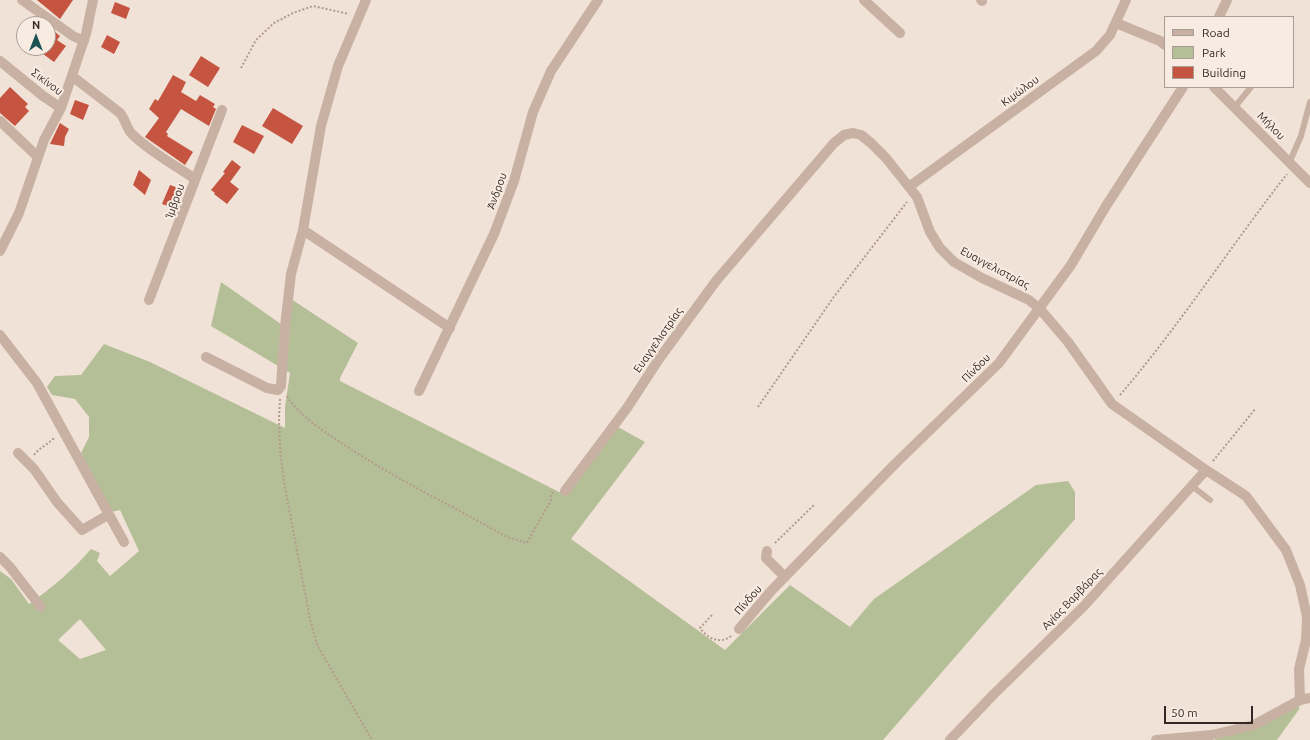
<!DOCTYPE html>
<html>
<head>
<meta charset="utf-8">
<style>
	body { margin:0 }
	#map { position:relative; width:1310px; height:740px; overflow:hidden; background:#f0e2d6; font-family:Ubuntu,sans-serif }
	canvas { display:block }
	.legend { position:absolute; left:1164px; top:16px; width:130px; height:72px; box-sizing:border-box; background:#f8ece2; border:1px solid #a99e96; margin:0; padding:5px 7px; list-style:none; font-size:12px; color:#332825 }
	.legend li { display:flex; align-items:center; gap:8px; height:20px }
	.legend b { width:20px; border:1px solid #a99e96 }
	.north { position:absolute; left:16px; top:16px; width:40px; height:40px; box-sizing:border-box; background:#f8ece2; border:1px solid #a99e96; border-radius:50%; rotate:0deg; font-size:11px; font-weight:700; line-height:16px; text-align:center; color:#332825 }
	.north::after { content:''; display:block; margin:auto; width:14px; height:18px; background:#1b5352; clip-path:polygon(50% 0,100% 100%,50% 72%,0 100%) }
	.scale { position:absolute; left:1164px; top:706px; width:89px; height:18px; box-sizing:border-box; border:2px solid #332825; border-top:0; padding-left:5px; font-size:12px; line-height:14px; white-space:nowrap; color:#332825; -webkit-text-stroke:3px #f8ece2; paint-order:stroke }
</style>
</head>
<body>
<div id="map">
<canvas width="1310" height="740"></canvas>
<ul class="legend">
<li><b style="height:5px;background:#c8b1a3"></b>Road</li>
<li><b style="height:11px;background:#b5bf97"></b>Park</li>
<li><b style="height:11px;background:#c55440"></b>Building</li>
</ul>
<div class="north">N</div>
<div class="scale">50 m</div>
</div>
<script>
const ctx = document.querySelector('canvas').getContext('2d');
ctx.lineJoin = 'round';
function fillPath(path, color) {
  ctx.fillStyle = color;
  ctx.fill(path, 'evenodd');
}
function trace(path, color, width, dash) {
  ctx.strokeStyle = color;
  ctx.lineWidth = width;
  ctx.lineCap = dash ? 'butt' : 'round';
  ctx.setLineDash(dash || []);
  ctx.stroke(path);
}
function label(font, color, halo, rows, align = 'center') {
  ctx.font = font + ' Ubuntu,sans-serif';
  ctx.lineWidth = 4;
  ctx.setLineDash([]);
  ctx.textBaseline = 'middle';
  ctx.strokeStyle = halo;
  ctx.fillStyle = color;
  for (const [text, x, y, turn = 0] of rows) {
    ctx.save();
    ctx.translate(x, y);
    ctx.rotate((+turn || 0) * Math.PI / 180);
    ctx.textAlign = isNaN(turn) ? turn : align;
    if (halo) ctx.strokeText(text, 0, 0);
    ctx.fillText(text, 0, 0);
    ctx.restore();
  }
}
const green = new Path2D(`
	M 221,282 L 288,329 L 291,299 L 358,343 L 340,378 L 340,381 L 565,495 L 618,427 L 645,442 L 571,539 L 725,650 L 790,585 L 850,627 L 874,599 L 1036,485 L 1068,481 L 1075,492 L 1075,519 L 883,740 L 0,740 L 0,571 L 11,579 L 29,604 C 52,588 72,571 91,549 L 100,553 L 97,561 L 110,576 L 139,551 L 120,510 L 111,512 L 81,453 L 89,437 L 89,417 L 75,399 L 52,395 L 47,387 L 55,376 L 81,375 L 104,344 L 150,362 L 285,428 L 285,407 L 290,373 L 211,326 ZM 80,619 L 106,650 L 80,659 L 58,640 Z
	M 1297,706 L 1300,708 L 1277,740 L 1214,740 Z`);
const building = new Path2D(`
	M 37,0 L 73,0 L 60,19 Z
	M 115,2 L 130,8 L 126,19 L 111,13 Z
	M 48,26 L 60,36 L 57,40 L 66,46 L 54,62 L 35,48 L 48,48 Z
	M 107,35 L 120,42 L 114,54 L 101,47 Z
	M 201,56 L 220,68 L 208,87 L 189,75 Z
	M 173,75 L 186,82 L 181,92 L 196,101 L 200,95 L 215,104 L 213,107 L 216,109 L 209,126 L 181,109 L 166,132 L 168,134 L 167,136 L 193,152 L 185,165 L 145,137 L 159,118 L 149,109 L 155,99 L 158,101 Z
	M 10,87 L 28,104 L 25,107 L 29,111 L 15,126 L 0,113 L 0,98 Z
	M 75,100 L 89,105 L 83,120 L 70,114 Z
	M 273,108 L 303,126 L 292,144 L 262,126 Z
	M 60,123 L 69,129 L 65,137 L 64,146 L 50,144 Z
	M 242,125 L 264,136 L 254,154 L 233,142 Z
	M 232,160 L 241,167 L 230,182 L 239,189 L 227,204 L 214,194 L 215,193 L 211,190 L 225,173 L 223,172 Z
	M 139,170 L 151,180 L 145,195 L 133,185 Z
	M 170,185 L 184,190 L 177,209 L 162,204 Z`);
const path = new Path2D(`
	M 241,68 L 256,40 L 274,23 L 293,13 L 313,6 L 349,14
	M 1120,395 C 1180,325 1230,247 1287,174
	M 287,396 C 301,418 325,432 346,446 C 398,480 454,507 507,537 L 527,543 L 551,500 L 551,494 L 554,491
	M 280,399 L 279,417 L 280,450 L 284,482 L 310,619 L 317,645 L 372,740
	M 758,407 L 833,298 L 907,202
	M 34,455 C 40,447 49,444 55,437
	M 1213,461 L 1256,408
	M 775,543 L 815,504
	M 712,615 L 700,628 C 707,638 720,645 731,636`);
const service = new Path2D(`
	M 1234,108 L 1251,87
	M 1290,161 L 1301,136 L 1310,102
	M 1192,486 L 1210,500`);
const minor = new Path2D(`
	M 22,0 L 73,36 L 84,41
	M 864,0 L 900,33
	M 981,0 L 982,1
	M 1219,17 L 1227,0
	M 1116,23 L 1160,41 L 1165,45
	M 0,61 L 43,96 L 61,108
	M 72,76 L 120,113 C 126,120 126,128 132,134 C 150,152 175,165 195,179
	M 1214,87 L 1310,183
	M 0,121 L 38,157
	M 910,186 L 1096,51 L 1110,35 L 1126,0
	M 303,230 L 450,328
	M 0,251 L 19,213 L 44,140 L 61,108 L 86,34 L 93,0
	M 149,300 L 222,110
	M 0,335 L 37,383 L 124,542
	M 206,357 L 267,388 L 278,390 L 281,386 L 285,326 L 291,274 L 303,230 L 321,126 L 338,66 L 366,0
	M 419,391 L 494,234 L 514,181 L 533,112 L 551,71 L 598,0
	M 18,453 L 34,469 L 57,502 L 82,530 L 108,515
	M 565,491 L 627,408 L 659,359 L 716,281 L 834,143 L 844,135 L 853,133 L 861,135 L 871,143 L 886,158 L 917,197 L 930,232 L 940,248 L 954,262 L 982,278 L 1029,300 L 1040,309 L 1068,342 L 1112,404 L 1206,470 L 1246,496 L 1286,550 L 1300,585 L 1307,617 L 1306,640 L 1299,669 L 1300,700 L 1310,698
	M 767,551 L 766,558 L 785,577
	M 0,557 L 10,567 L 41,607
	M 739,629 L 771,591 L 896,463 L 999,363 L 1071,265 L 1106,206 L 1183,87
	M 950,740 L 994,694 L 1084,606 L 1206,470
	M 1156,740 L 1212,735 L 1254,725 L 1300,700`);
const streetNames = [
	["Σικίνου",47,82,37],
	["Κιμώλου",1020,91,-36],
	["Μήλου",1271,126,45],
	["Άνδρου",497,191,-70],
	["Ίμβρου",175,201,-70],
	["Ευαγγελιστρίας",995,268,28],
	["Ευαγγελιστρίας",658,340,-55],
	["Πίνδου",976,368,-45],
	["Αγίας Βαρβάρας",1072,599,-46],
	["Πίνδου",748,600,-49]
];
fillPath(green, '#b5bf97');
fillPath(building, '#c55440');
trace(path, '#b39a8d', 2, [2, 2]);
trace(service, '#c8b1a3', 6);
trace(minor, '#c8b1a3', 10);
label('11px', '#332825', '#f8ece2', streetNames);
</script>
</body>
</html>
